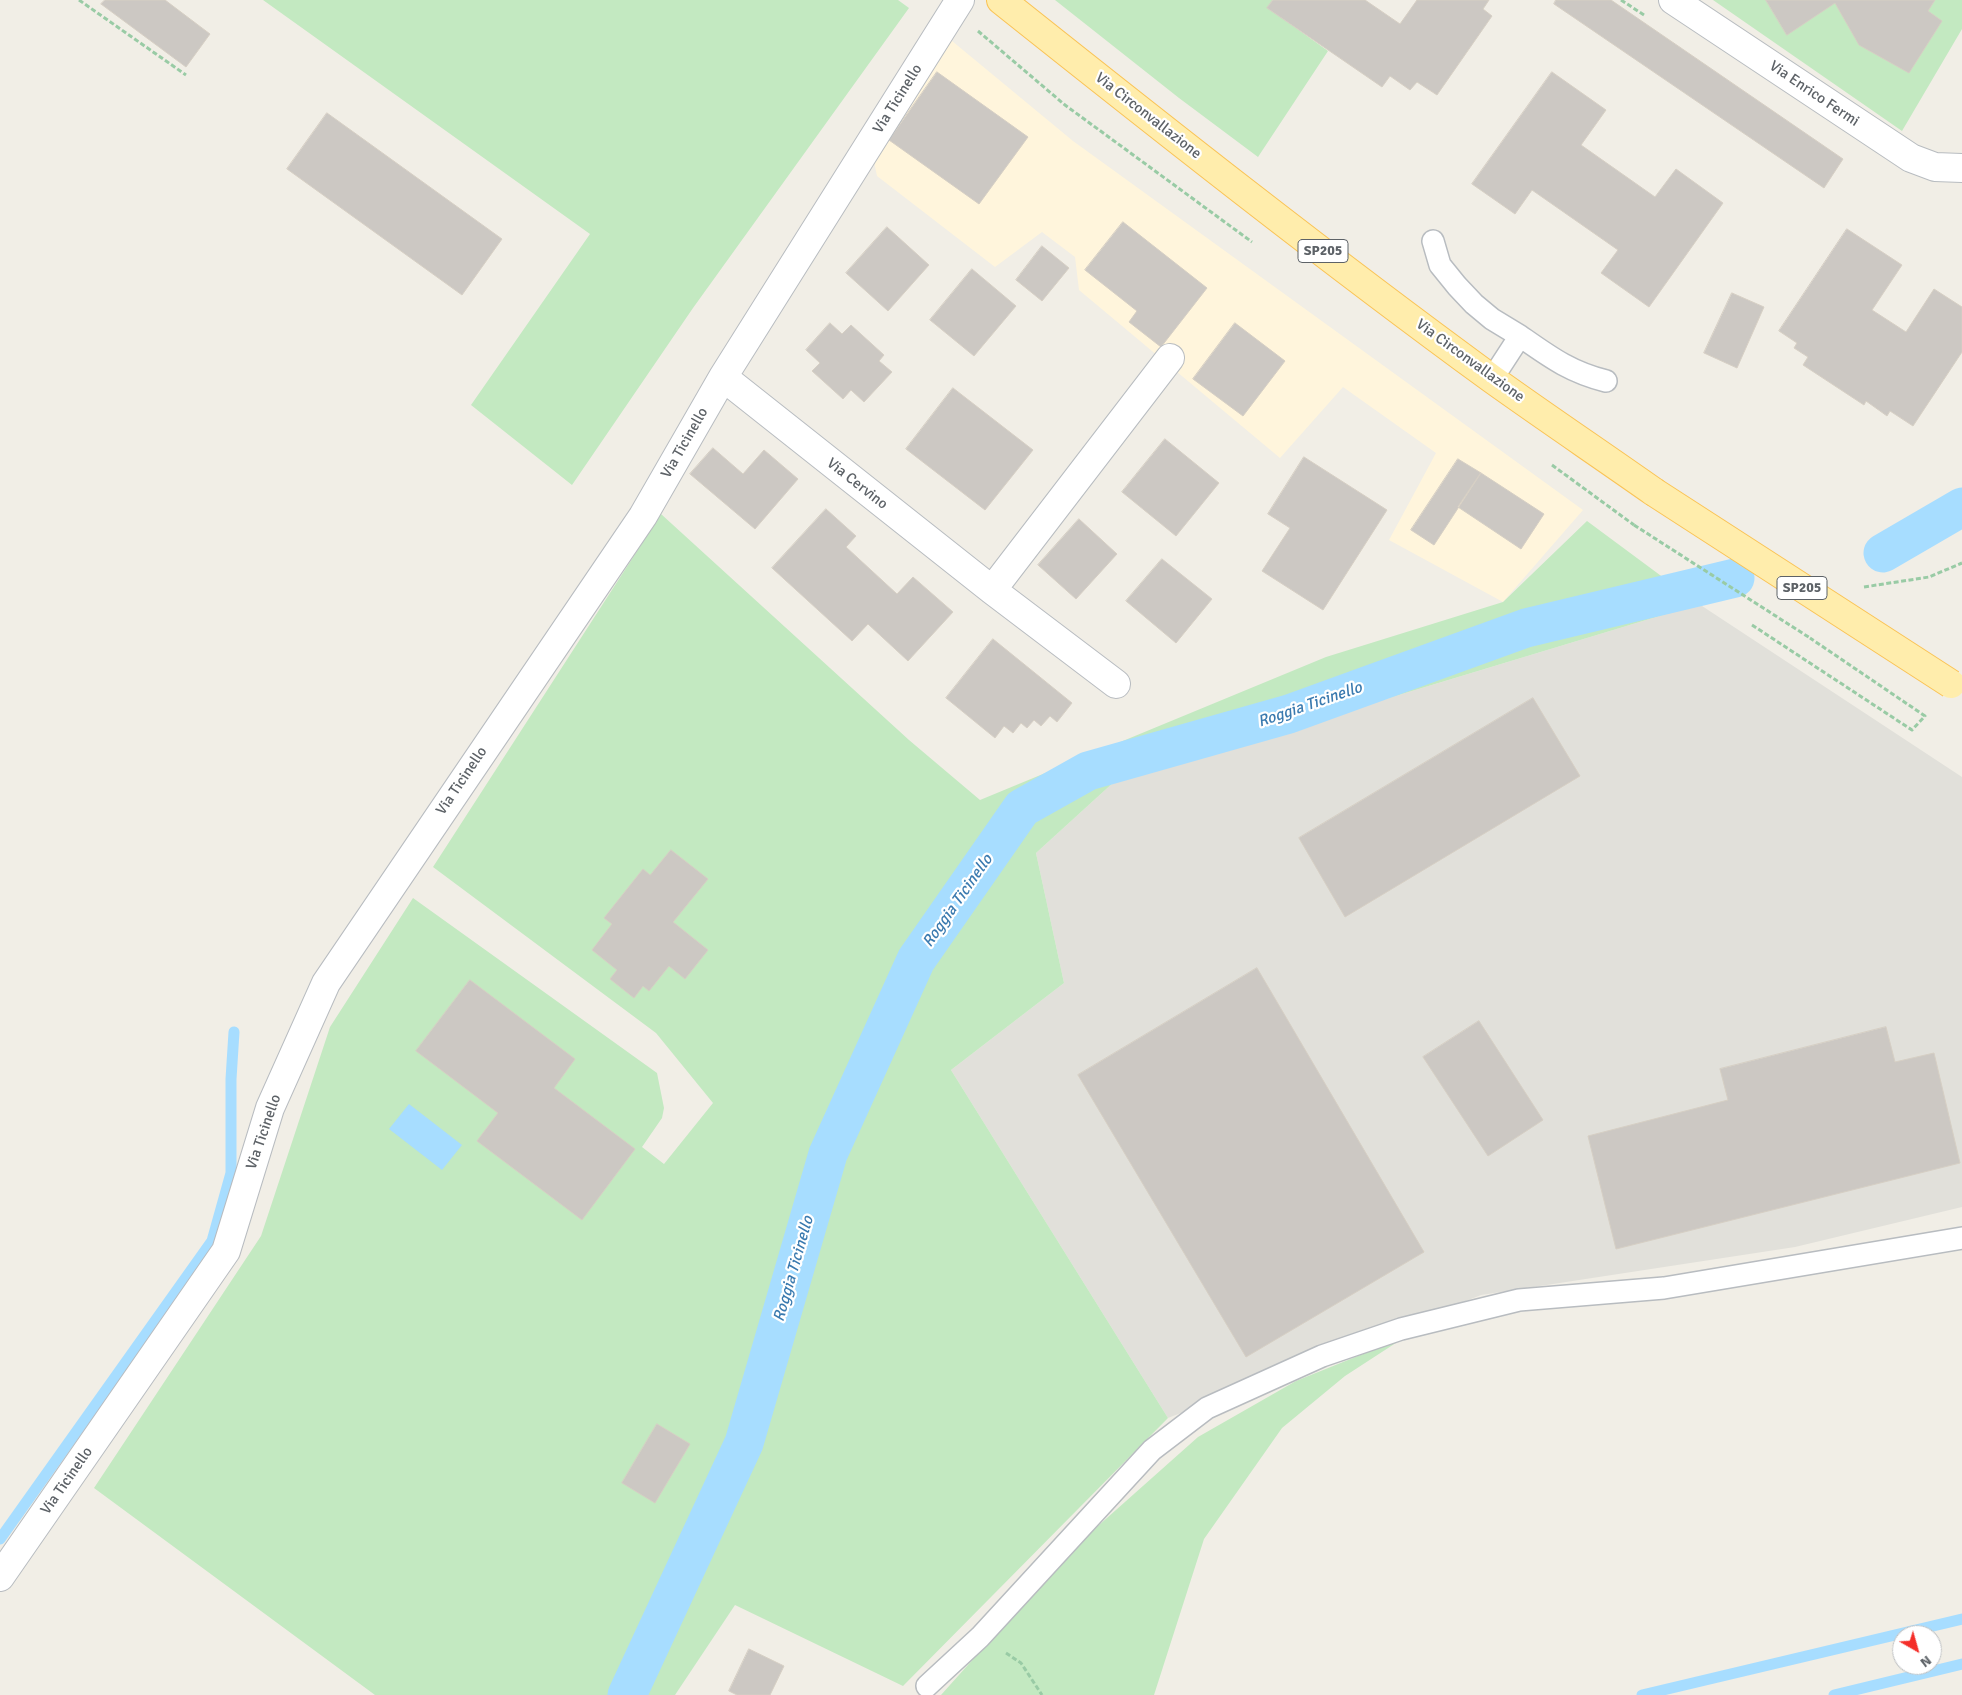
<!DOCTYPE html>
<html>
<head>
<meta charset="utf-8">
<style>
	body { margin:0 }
	#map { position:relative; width:1962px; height:1695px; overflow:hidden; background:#f1eee6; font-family:Signika,sans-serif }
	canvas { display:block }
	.north { position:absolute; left:1892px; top:1625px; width:50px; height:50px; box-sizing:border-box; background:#fff; border:1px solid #bec0c2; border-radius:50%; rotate:142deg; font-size:14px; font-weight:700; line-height:20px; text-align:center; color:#5d6267 }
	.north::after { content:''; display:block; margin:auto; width:18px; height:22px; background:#f42e29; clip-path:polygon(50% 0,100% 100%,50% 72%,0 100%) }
</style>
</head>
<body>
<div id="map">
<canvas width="1962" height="1695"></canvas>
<div class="north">N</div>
</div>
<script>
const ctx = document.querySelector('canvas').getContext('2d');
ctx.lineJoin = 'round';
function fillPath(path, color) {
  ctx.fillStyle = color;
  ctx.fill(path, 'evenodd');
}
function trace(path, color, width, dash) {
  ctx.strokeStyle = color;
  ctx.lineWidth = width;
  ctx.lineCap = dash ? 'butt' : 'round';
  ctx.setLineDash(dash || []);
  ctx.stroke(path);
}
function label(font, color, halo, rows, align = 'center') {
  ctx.font = font + ' Signika,sans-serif';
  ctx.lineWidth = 4.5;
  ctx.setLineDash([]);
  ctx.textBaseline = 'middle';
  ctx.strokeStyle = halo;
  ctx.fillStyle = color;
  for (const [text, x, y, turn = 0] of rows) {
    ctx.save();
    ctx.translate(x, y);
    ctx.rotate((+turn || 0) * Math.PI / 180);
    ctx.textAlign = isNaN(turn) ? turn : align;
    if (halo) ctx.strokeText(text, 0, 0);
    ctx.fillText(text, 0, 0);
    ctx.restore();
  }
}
const commercial = new Path2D(`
	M 946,36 L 1073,141 L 1583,510 L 1503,602 L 1389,540 L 1436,453 L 1343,387 L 1280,458 L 1079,290 L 1075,257 L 1042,232 L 995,267 L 877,176 L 872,152 Z`);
const industrial = new Path2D(`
	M 1699,604 L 1962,777 L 1962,1207 L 1795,1247 L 1481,1295 L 1168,1418 L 951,1070 L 1064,983 L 1036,853 L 1115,781 Z`);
const green = new Path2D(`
	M 263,0 L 898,0 L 909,8 L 693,308 L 572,485 L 471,405 L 590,234 Z
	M 1055,0 L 1273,0 L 1268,8 L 1328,51 L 1258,157 L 1179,98 Z
	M 1713,0 L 1962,0 L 1962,29 L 1902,131 Z
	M 661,514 L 909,740 L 980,800 L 1326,657 L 1503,602 L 1587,521 L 1699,604 L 1115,781 L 1036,853 L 1064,983 L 951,1070 L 1168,1418 L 903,1686 L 735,1605 L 675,1695 L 375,1695 L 94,1488 L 261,1236 L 330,1027 L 413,898 L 657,1073 L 664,1108 L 662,1118 L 642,1147 L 664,1164 L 713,1103 L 656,1033 L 433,867 Z
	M 1405,1337 L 1345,1376 L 1282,1428 L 1204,1539 L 1154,1695 L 941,1695 L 1071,1550 L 1198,1437 L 1296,1381 Z`);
const water = new Path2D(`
	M 409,1104 L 462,1145 L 442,1170 L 389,1129 Z`);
const stream = new Path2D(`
	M 0,1539 L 212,1241 L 231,1173 L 231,1079 L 234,1032
	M 1642,1695 L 1962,1619
	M 1834,1695 L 1962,1664`);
const canal = new Path2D(`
	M 1883,553 L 1962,507
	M 627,1695 L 744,1443 L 828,1154 L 916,960 L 1022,808 L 1088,771 L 1289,714 L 1526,628 L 1735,578`);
const building = new Path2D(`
	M 105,0 L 165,0 L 210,34 L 186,67 L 101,4 Z
	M 1273,0 L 1365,0 L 1400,24 L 1417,0 L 1489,0 L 1483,9 L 1492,16 L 1437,95 L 1417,82 L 1410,90 L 1390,76 L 1382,87 L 1267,8 Z
	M 1556,0 L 1611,0 L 1843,159 L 1824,188 L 1554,4 Z
	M 1766,0 L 1935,0 L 1928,11 L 1942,21 L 1909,73 L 1859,45 L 1835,3 L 1787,35 Z
	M 937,72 L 1028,137 L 979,204 L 889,140 Z
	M 1552,72 L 1606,110 L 1581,145 L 1655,197 L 1676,169 L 1723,203 L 1649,307 L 1601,273 L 1618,250 L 1532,190 L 1515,214 L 1472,184 Z
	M 327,113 L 502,239 L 462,295 L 287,169 Z
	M 1123,222 L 1207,288 L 1161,347 L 1129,322 L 1137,311 L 1085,270 Z
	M 887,227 L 929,265 L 888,311 L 846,273 Z
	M 1847,229 L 1902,265 L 1872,310 L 1906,332 L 1934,289 L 1962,307 L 1962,352 L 1913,426 L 1890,411 L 1887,416 L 1866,401 L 1864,405 L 1803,365 L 1808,357 L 1794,348 L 1797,343 L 1779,331 Z
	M 1042,246 L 1069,268 L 1042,301 L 1016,280 Z
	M 972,269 L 1016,306 L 974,356 L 930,320 Z
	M 1732,293 L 1764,307 L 1737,368 L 1704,353 Z
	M 830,323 L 842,334 L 851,325 L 884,355 L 879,361 L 892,372 L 864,402 L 851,390 L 843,399 L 812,371 L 820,363 L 806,350 Z
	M 1235,323 L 1285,361 L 1243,416 L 1193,379 Z
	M 953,388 L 1033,450 L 985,510 L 906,449 Z
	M 1165,439 L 1219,483 L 1176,536 L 1122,492 Z
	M 713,448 L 743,474 L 764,450 L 798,479 L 755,529 L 690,474 Z
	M 1304,457 L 1387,510 L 1323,610 L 1262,571 L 1290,528 L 1268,514 Z
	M 1458,459 L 1481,473 L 1434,545 L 1411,530 Z
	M 1481,473 L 1544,514 L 1521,549 L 1458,507 Z
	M 826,509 L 856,536 L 846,547 L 897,594 L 913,577 L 953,612 L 908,661 L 868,624 L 852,641 L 772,568 Z
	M 1079,519 L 1117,554 L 1076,599 L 1038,565 Z
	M 1162,559 L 1212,599 L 1176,643 L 1126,601 Z
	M 993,639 L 1072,703 L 1057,722 L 1050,716 L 1041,726 L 1034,720 L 1027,728 L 1021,723 L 1013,733 L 1004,726 L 995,738 L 946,698 Z
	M 1533,698 L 1580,776 L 1345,917 L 1299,838 Z
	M 671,850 L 708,879 L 673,922 L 708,950 L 685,979 L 669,966 L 649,991 L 643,986 L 634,998 L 610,979 L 617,970 L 592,950 L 612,924 L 604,918 L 643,869 L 650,875 Z
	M 1257,968 L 1424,1252 L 1246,1357 L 1078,1075 Z
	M 470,980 L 575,1059 L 554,1088 L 635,1149 L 582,1220 L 477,1141 L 498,1113 L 416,1051 Z
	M 1479,1021 L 1543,1120 L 1488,1156 L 1423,1057 Z
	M 1886,1027 L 1895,1062 L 1934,1053 L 1960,1163 L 1616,1249 L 1588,1136 L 1728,1100 L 1720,1069 Z
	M 657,1424 L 690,1444 L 655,1503 L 622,1483 Z
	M 749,1649 L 784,1666 L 770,1695 L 737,1695 L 729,1691 Z`);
const path = new Path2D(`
	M 79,0 L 186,75
	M 1621,0 L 1644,15
	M 978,31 L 1065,105 L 1252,242
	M 1552,465 L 1634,525
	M 1864,587 L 1929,577 L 1962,563
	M 1752,625 L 1912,730 L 1925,716 L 1810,638
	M 1006,1653 L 1021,1663 L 1042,1695`);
const lane = new Path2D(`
	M 1433,241 L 1440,265 L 1457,286 L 1474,304 L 1492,319 L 1520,336
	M 1492,379 L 1520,336 C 1550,357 1570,372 1606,381
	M 927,1686 L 980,1637 L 1152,1450 L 1207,1408 L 1322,1356 L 1401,1329 L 1519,1300 L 1664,1288 L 1962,1238`);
const street = new Path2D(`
	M 1673,0 L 1911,158 L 1935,167 L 1962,168
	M 723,377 L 992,590 L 1116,684
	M 992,590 L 1170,358
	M 0,1577 L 226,1251 L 270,1108 L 326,983 L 643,516 L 723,377 L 960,0`);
const primary = new Path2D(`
	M 1001,0 C 1163,129 1325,257 1492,379 C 1545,417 1600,454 1654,492`);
const pathBridge = new Path2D(`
	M 1634,525 L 1810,638`);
const primaryBridge = new Path2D(`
	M 1654,492 L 1951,684`);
const shields = [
	[1323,251,50],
	[1802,588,50]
];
const shieldNames = [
	["SP205",1323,251],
	["SP205",1802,588]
];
const streetNames = [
	["Via Enrico Fermi",1814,94,34],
	["Via Ticinello",898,99,-58],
	["Via Circonvallazione",1148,116,38],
	["Via Circonvallazione",1470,361,36],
	["Via Ticinello",685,443,-60],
	["Via Cervino",857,484,38],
	["Via Ticinello",462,781,-56],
	["Via Ticinello",264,1132,-71],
	["Via Ticinello",67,1481,-55]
];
const waterNames = [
	["Roggia Ticinello",1310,705,-19],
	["Roggia Ticinello",958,901,-55],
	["Roggia Ticinello",794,1269,-74]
];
fillPath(commercial, '#fff5dc');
fillPath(industrial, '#e1e0da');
fillPath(green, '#c3e9c1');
fillPath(water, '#a7ddff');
trace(stream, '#a7ddff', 11);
trace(canal, '#a7ddff', 39);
fillPath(building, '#ccc8c3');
trace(building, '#d6cfc4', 1);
trace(lane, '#b8bcc0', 24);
trace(street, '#b8bcc0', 30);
trace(primary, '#fac355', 30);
trace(path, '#99cba5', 3, [5, 2.5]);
trace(lane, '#fff', 21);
trace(street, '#fff', 28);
trace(primary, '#ffedac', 28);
trace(primaryBridge, '#fac355', 30, []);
trace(pathBridge, '#99cba5', 3, [5, 2.5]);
trace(primaryBridge, '#ffedac', 28);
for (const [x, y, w] of shields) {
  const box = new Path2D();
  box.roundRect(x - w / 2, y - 11.5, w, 23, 4);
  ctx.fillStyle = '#fff';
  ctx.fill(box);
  trace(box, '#5d6267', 1);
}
label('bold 14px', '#5d6267', null, shieldNames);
label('15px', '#5d6267', '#fff', streetNames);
label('italic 16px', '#3a7aaf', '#fff', waterNames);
</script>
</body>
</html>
